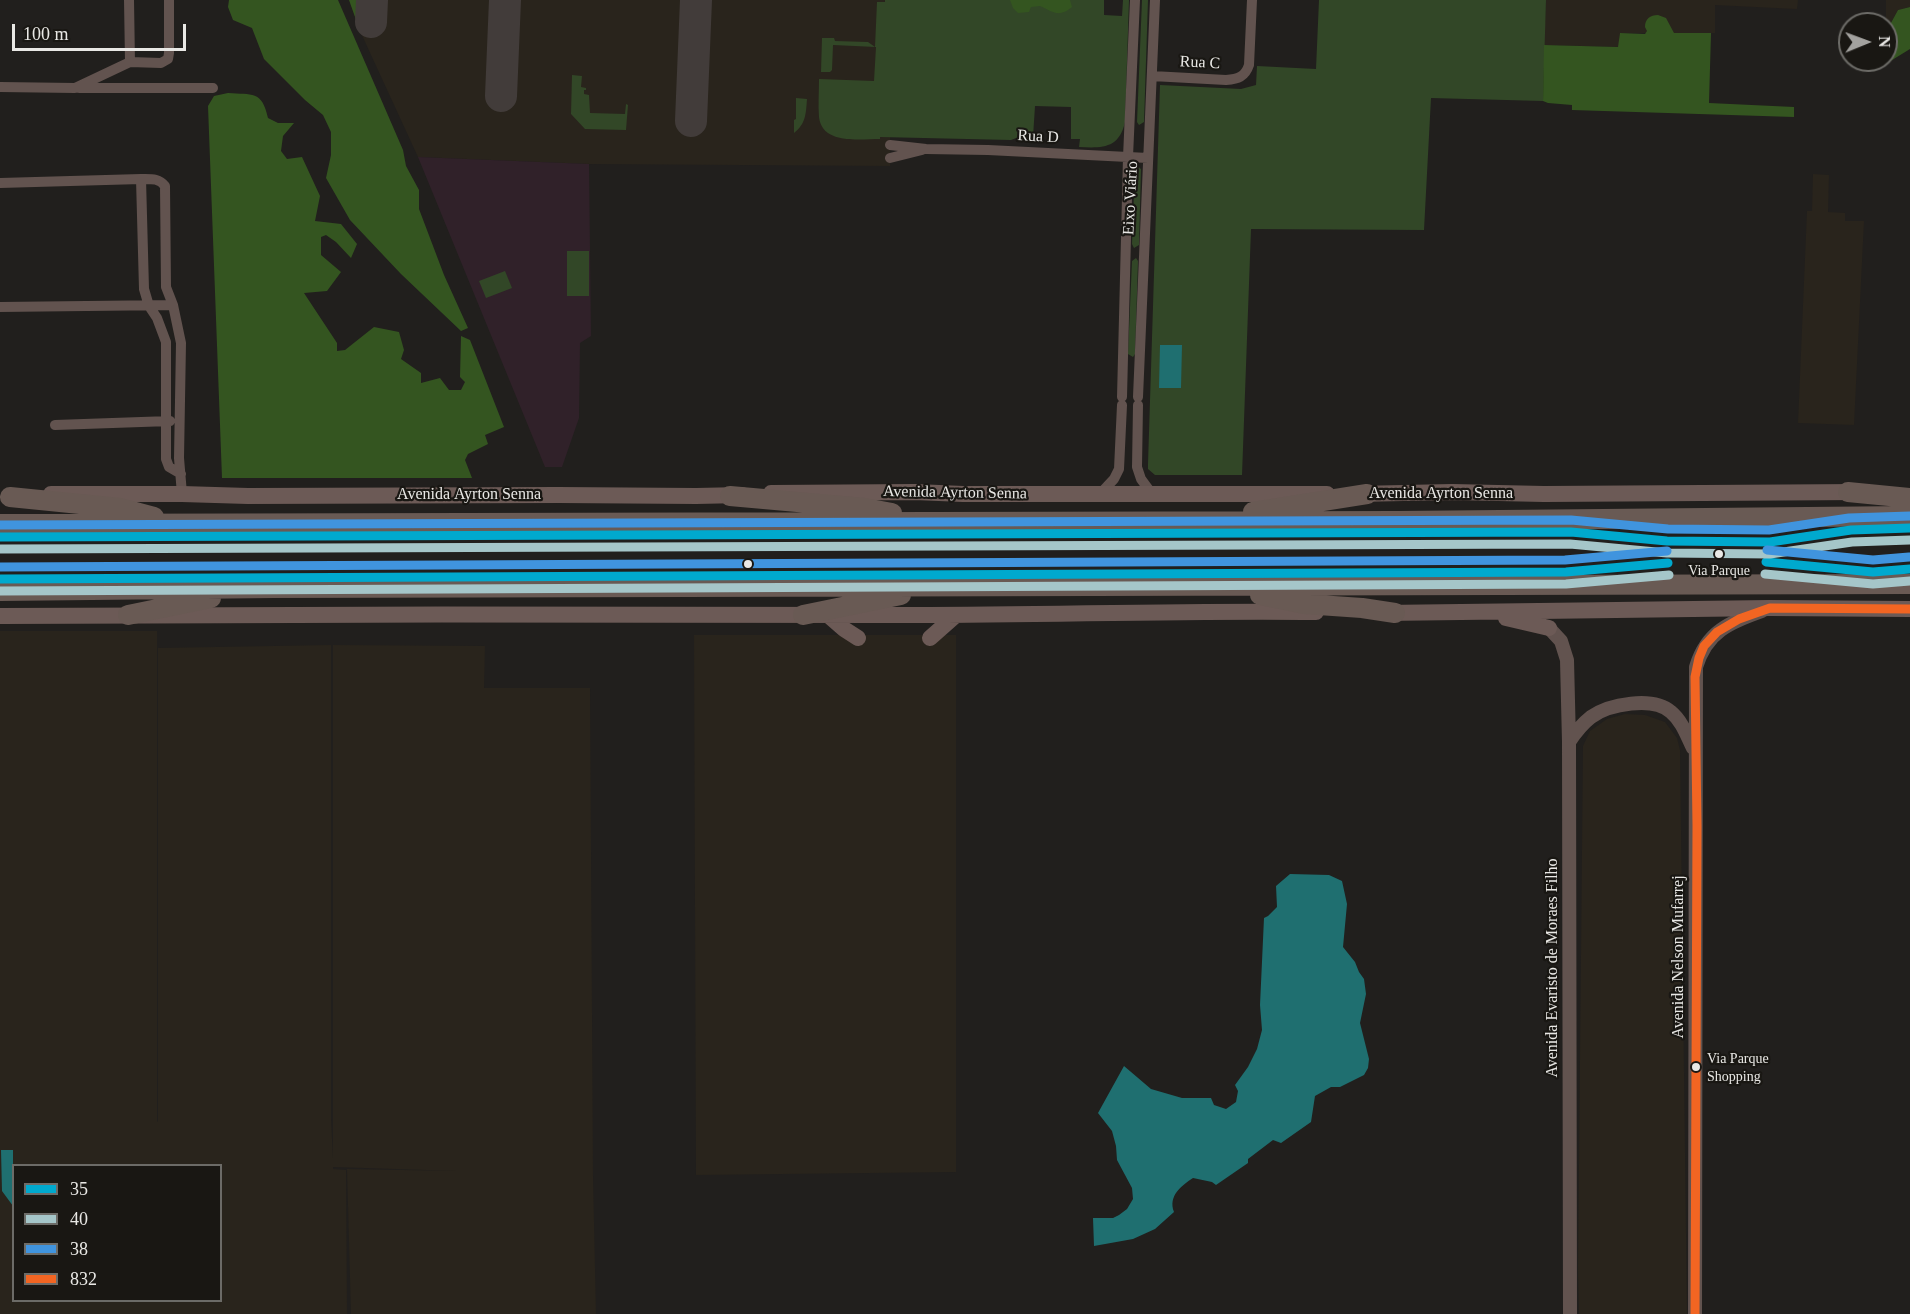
<!DOCTYPE html>
<html>
<head>
<meta charset="utf-8">
<style>
	body { margin:0 }
	#map { position:relative; width:1910px; height:1314px; overflow:hidden; background:#211f1d; font-family:Georgia,serif }
	canvas { display:block }
	.legend { position:absolute; left:12px; top:1164px; width:210px; height:138px; box-sizing:border-box; background:#191713; border:2px solid #6c6b67; margin:0; padding:8px 10px; list-style:none; font-size:18px; color:#e9e8e5 }
	.legend li { display:flex; align-items:center; gap:12px; height:30px }
	.legend b { width:30px; border:2px solid #6c6b67 }
	.north { position:absolute; left:1838px; top:12px; width:60px; height:60px; box-sizing:border-box; background:#191713; border:2px solid #6c6b67; border-radius:50%; rotate:89deg; font-size:16px; font-weight:700; line-height:24px; text-align:center; color:#e9e8e5 }
	.north::after { content:''; display:block; margin:auto; width:21px; height:27px; background:#a3a29f; clip-path:polygon(50% 0,100% 100%,50% 72%,0 100%) }
	.scale { position:absolute; left:12px; top:24px; width:174px; height:27px; box-sizing:border-box; border:3px solid #e9e8e5; border-top:0; padding-left:8px; font-size:18px; line-height:21px; white-space:nowrap; color:#e9e8e5; -webkit-text-stroke:4px #191713; paint-order:stroke }
</style>
</head>
<body>
<div id="map">
<canvas width="1910" height="1314"></canvas>
<ul class="legend">
<li><b style="height:8px;background:#00a9ce"></b>35</li>
<li><b style="height:8px;background:#a5c6c9"></b>40</li>
<li><b style="height:8px;background:#4094de"></b>38</li>
<li><b style="height:8px;background:#f26522"></b>832</li>
</ul>
<div class="north">N</div>
<div class="scale">100 m</div>
</div>
<script>
const ctx = document.querySelector('canvas').getContext('2d');
ctx.lineJoin = 'round';
function fillPath(path, color) {
  ctx.fillStyle = color;
  ctx.fill(path, 'evenodd');
}
function trace(path, color, width, dash) {
  ctx.strokeStyle = color;
  ctx.lineWidth = width;
  ctx.lineCap = dash ? 'butt' : 'round';
  ctx.setLineDash(dash || []);
  ctx.stroke(path);
}
function label(font, color, halo, rows, align = 'center') {
  ctx.font = font + ' Georgia,serif';
  ctx.lineWidth = 4.5;
  ctx.setLineDash([]);
  ctx.textBaseline = 'middle';
  ctx.strokeStyle = halo;
  ctx.fillStyle = color;
  for (const [text, x, y, turn = 0] of rows) {
    ctx.save();
    ctx.translate(x, y);
    ctx.rotate((+turn || 0) * Math.PI / 180);
    ctx.textAlign = isNaN(turn) ? turn : align;
    if (halo) ctx.strokeText(text, 0, 0);
    ctx.fillText(text, 0, 0);
    ctx.restore();
  }
}
const built = new Path2D(`
	M 349,0 L 885,0 L 880,137 L 890,137 L 890,166 L 589,164 L 418,157 L 360,31 Z
	M 1546,0 L 1798,0 L 1797,9 L 1715,5 L 1715,33 L 1620,33 L 1619,47 L 1544,45 Z
	M 1886,0 L 1910,0 L 1910,7 L 1898,10 L 1886,32 Z
	M 1813,174 L 1829,175 L 1828,212 L 1845,213 L 1845,221 L 1864,221 L 1854,425 L 1798,423 L 1807,211 L 1812,211 Z
	M 0,631 L 157,631 L 157,1122 L 158,1121 L 158,648 L 331,645 L 331,1119 L 333,1159 L 333,645 L 485,646 L 484,688 L 590,688 L 593,1176 L 596,1314 L 351,1314 L 347,1169 L 458,1171 L 333,1167 L 333,1169 L 346,1170 L 347,1314 L 0,1314 ZM 14,1166 L 220,1166 L 220,1300 L 14,1300 Z
	M 694,635 L 956,635 L 956,1172 L 696,1175 Z
	M 1625,714 L 1645,715 L 1665,722 L 1677,738 L 1680,750 L 1687,1314 L 1579,1314 L 1578,1269 L 1583,746 L 1590,731 L 1607,719 Z`);
const education = new Path2D(`
	M 418,157 L 589,164 L 591,336 L 580,343 L 579,418 L 562,467 L 545,467 Z`);
const green = new Path2D(`
	M 885,0 L 1104,0 L 1104,15 L 1122,16 L 1123,0 L 1129,0 L 1125,122 C 1119,149 1102,148 1079,147 L 1080,139 L 1071,139 L 1071,107 L 1035,106 L 1033,137 L 1019,137 L 1011,140 L 880,137 L 880,139 C 860,139 822,145 819,117 C 818,105 819,92 819,79 L 874,81 L 876,47 L 833,45 L 832,70 L 830,72 L 821,72 L 822,38 L 834,38 L 835,41 L 868,42 L 875,47 L 877,2 L 885,2 Z
	M 1142,0 L 1148,0 L 1144,122 L 1139,125 L 1137,122 Z
	M 1319,0 L 1546,0 L 1543,101 L 1431,98 L 1424,230 L 1251,229 L 1242,475 L 1155,475 L 1148,469 L 1148,464 L 1160,85 L 1241,89 L 1256,85 L 1257,66 L 1316,69 Z
	M 572,75 L 582,76 L 581,87 L 586,88 L 586,90 L 584,90 L 584,94 L 589,95 L 590,113 L 625,114 L 626,104 L 628,105 L 626,130 L 585,129 L 571,114 Z
	M 796,98 L 807,99 C 806,113 806,124 794,133 L 794,120 L 796,119 Z
	M 1137,166 L 1141,169 L 1139,245 L 1134,248 L 1132,244 L 1135,169 Z
	M 567,251 L 589,251 L 589,296 L 567,296 Z
	M 1136,258 L 1138,261 L 1135,354 L 1133,357 L 1128,354 L 1132,261 Z
	M 505,271 L 512,288 L 486,298 L 479,281 Z`);
const forest = new Path2D(`
	M 229,0 L 338,0 L 403,150 L 406,166 L 419,190 L 419,209 L 444,275 L 468,328 L 461,331 L 401,274 L 350,220 L 326,178 L 331,155 L 331,132 L 323,115 L 305,100 L 264,59 L 252,28 L 233,20 L 228,7 Z
	M 349,0 L 358,0 L 362,8 L 365,21 L 360,31 Z
	M 1010,0 L 1070,0 L 1072,7 C 1059,18 1053,12 1040,6 L 1031,7 L 1029,12 L 1018,13 L 1013,8 Z
	M 1910,7 L 1910,49 L 1884,65 L 1884,60 L 1886,60 L 1886,32 L 1898,10 Z
	M 1658,15 L 1666,18 L 1674,33 L 1711,33 L 1709,103 L 1794,107 L 1794,117 L 1572,110 L 1572,105 L 1548,103 L 1543,101 L 1544,45 L 1618,47 L 1620,33 L 1645,34 L 1647,31 L 1645,27 C 1645,19 1650,15 1658,15 Z
	M 228,93 C 252,95 262,90 268,118 L 278,123 L 294,123 L 283,136 L 281,151 L 287,159 L 302,157 L 320,196 L 315,221 L 341,224 L 357,244 L 351,258 L 336,242 L 326,235 L 321,237 L 321,255 L 341,272 L 327,291 L 304,293 L 337,343 L 337,351 L 345,350 L 374,327 L 399,332 L 404,350 L 401,359 L 421,373 L 421,383 L 440,378 L 449,390 L 461,390 L 465,382 L 460,377 L 461,336 L 470,340 L 504,427 L 485,435 L 488,444 L 468,454 L 465,460 L 472,478 L 222,478 L 208,106 L 214,96 Z`);
const water = new Path2D(`
	M 1160,345 L 1182,345 L 1181,388 L 1159,388 Z
	M 1290,874 L 1329,875 L 1342,881 L 1347,904 L 1343,947 L 1355,962 L 1359,972 L 1364,979 L 1366,994 L 1360,1023 L 1369,1059 L 1368,1068 L 1364,1075 L 1340,1087 L 1331,1087 L 1315,1096 L 1311,1122 L 1281,1143 L 1273,1140 L 1248,1159 L 1248,1163 L 1216,1185 L 1212,1182 L 1193,1178 C 1181,1186 1168,1196 1174,1212 L 1155,1229 L 1133,1239 L 1094,1246 L 1093,1218 L 1113,1218 L 1119,1215 L 1127,1209 L 1133,1199 L 1132,1188 L 1117,1160 L 1116,1146 L 1112,1131 L 1098,1113 L 1124,1066 L 1151,1089 L 1182,1098 L 1211,1098 L 1214,1105 L 1226,1109 L 1236,1102 L 1238,1091 L 1235,1085 L 1248,1067 L 1257,1049 L 1262,1030 L 1260,1005 L 1264,918 L 1268,916 L 1277,907 L 1276,886 Z
	M 1,1150 L 13,1150 L 13,1206 L 2,1191 Z`);
const taxiway = new Path2D(`
	M 371,22 L 372,0
	M 501,96 L 505,0
	M 691,121 L 696,0`);
const minor = new Path2D(`
	M 129,0 L 130,62
	M 1152,76 L 1226,80 C 1238,79 1245,77 1249,65 L 1252,0
	M 0,87 L 75,88 L 130,62 L 161,63 L 168,59 L 169,53 L 169,0
	M 79,88 L 213,88
	M 890,145 L 926,149 L 988,150 L 1148,158
	M 890,158 L 922,150
	M 141,179 L 144,289 L 149,306 L 157,318 L 166,342 L 166,459 L 169,467 L 181,474
	M 0,183 L 141,179 C 151,179 159,178 165,186 L 166,287 L 173,305 L 181,343 L 179,458 L 182,494
	M 0,307 L 173,305
	M 1122,397 L 1128,157 L 1135,0
	M 1138,397 L 1155,0
	M 1138,405 L 1137,467 L 1141,479 L 1152,494
	M 55,425 L 170,421
	M 1100,494 L 1114,479 L 1119,469 L 1122,405`);
const tertiary = new Path2D(`
	M 1549,628 L 1561,641 L 1567,660 L 1569,742 L 1570,1314
	M 1569,742 C 1575,733 1582,724 1591,717 C 1609,704 1653,696 1671,712 C 1682,721 1687,736 1693,748
	M 1695,1314 L 1696,667 C 1707,631 1729,623 1762,611`);
const trunk = new Path2D(`
	M 771,493 L 915,492 L 963,494 L 1327,494
	M 51,494 L 182,494 L 248,496 L 558,495 L 696,496 L 742,495
	M 1356,494 L 1452,492 L 1544,494 L 1861,492
	M 1384,613 L 1770,608 L 1910,609
	M 828,615 L 844,629 L 858,638
	M 0,616 C 295,614 591,614 886,615 C 1029,616 1173,610 1316,612
	M 1506,618 L 1549,628
	M 930,638 L 956,615`);
const motorway = new Path2D(`
	M 1848,492 L 1910,498
	M 730,496 L 865,508 L 892,513
	M 10,497 L 120,508 L 154,517
	M 1253,512 L 1367,494
	M 0,524 L 1397,521 L 1910,516
	M 0,591 L 274,588 L 1910,584
	M 1260,595 L 1304,604 L 1362,608 L 1395,613
	M 128,615 L 211,598
	M 803,615 L 901,595`);
const bus1 = new Path2D(`
	M 0,537 L 1571,532 L 1667,541 L 1770,542 L 1851,530 L 1910,528
	M 1766,562 L 1873,572 L 1910,569
	M 0,579 L 1566,572 L 1668,563`);
const bus2 = new Path2D(`
	M 0,549 L 1570,544 L 1667,553 L 1770,554 L 1852,542 L 1910,540
	M 1765,574 L 1873,584 L 1910,581
	M 0,591 L 1566,584 L 1669,575`);
const bus3 = new Path2D(`
	M 0,525 L 1571,520 L 1668,529 L 1769,530 L 1849,518 L 1910,516
	M 1767,550 L 1873,560 L 1909,557
	M 0,567 L 1565,560 L 1667,551`);
const bus4 = new Path2D(`
	M 1695,1314 L 1697,826 L 1695,677 L 1699,658 L 1704,646 L 1717,632 L 1739,619 L 1770,608 L 1910,609`);
const markers = [
	[1719,554,5,"#e9e8e5"],
	[748,564,5,"#e9e8e5"],
	[1696,1067,5,"#e9e8e5"]
];
const busNames = [
	["Via Parque",1719,571],
	["Via Parque",1707,1059,"left"],
	["Shopping",1707,1077,"left"]
];
const streetNames = [
	["Rua C",1200,63,3],
	["Rua D",1038,137,3],
	["Eixo Viário",1131,198,-87],
	["Avenida Ayrton Senna",955,493,1],
	["Avenida Ayrton Senna",1441,494],
	["Avenida Ayrton Senna",469,495],
	["Avenida Nelson Mufarrej",1679,957,-90],
	["Avenida Evaristo de Moraes Filho",1553,968,-90]
];
fillPath(built, '#29241c');
fillPath(education, '#302129');
fillPath(green, '#324727');
fillPath(forest, '#345520');
fillPath(water, '#1f6f70');
trace(taxiway, '#423c3a', 32);
trace(minor, '#62534f', 10);
trace(tertiary, '#62534f', 14);
trace(trunk, '#6c5a56', 16);
trace(motorway, '#695a54', 20);
trace(bus1, '#00a9ce', 9);
trace(bus2, '#a5c6c9', 9);
trace(bus3, '#4094de', 9);
trace(bus4, '#f26522', 9);
for (const [x, y, r, color] of markers) {
  const dot = new Path2D();
  dot.arc(x, y, r, 0, 2 * Math.PI);
  ctx.fillStyle = color;
  ctx.fill(dot);
  trace(dot, '#191713', 2);
}
label('14px', '#e9e8e5', '#191713', busNames);
label('16px', '#e9e8e5', '#191713', streetNames);
</script>
</body>
</html>
